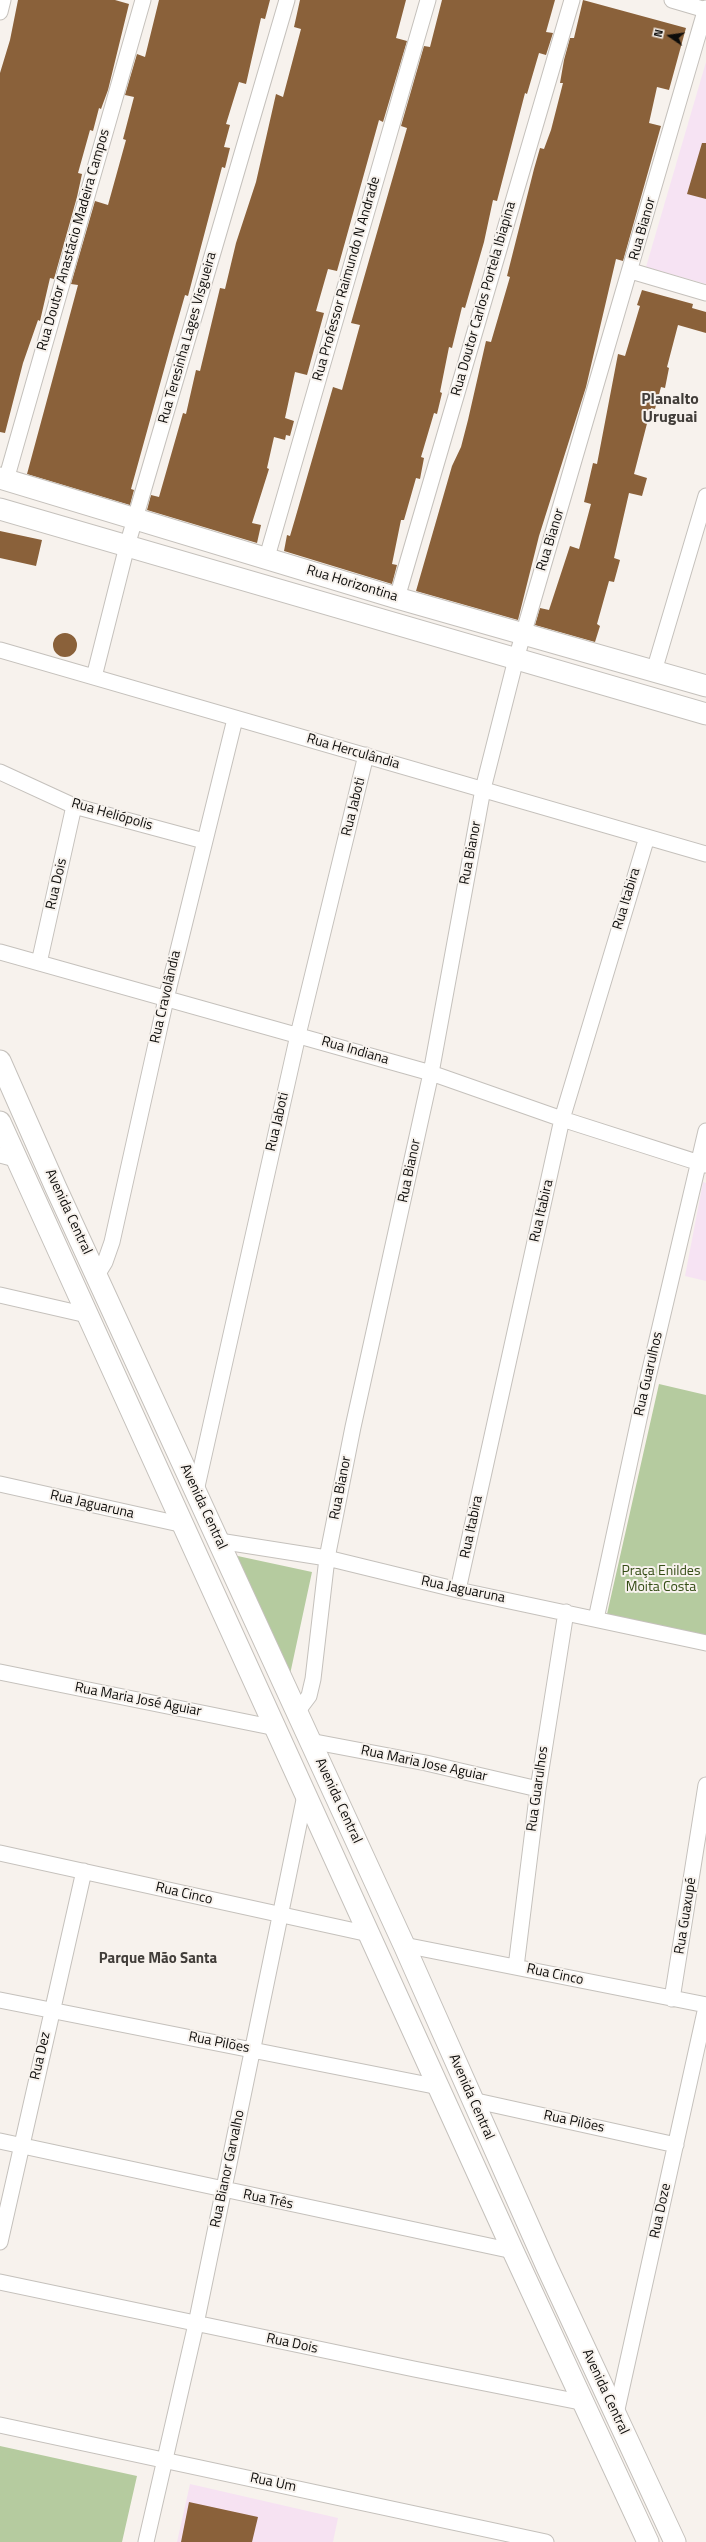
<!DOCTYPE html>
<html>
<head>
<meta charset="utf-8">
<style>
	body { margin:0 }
	#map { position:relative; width:706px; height:2542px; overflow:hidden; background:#f7f2ed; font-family:"Titillium Web",sans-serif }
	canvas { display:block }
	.north { position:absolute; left:650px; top:16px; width:40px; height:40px; -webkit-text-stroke:3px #f7f2ed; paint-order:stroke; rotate:283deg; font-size:11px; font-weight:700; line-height:16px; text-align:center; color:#0d0c0a }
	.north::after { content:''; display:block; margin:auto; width:14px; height:18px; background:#0d0c0a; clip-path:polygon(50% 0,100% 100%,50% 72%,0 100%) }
</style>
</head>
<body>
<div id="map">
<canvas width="706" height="2542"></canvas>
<div class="north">N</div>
</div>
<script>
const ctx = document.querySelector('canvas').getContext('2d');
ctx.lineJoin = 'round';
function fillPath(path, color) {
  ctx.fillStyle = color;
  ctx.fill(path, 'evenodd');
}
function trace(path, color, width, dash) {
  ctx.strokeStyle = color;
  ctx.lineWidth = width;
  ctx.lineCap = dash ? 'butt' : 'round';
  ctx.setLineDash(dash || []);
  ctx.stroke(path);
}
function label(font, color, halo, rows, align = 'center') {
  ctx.font = font + ' "Titillium Web",sans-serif';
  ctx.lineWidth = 4;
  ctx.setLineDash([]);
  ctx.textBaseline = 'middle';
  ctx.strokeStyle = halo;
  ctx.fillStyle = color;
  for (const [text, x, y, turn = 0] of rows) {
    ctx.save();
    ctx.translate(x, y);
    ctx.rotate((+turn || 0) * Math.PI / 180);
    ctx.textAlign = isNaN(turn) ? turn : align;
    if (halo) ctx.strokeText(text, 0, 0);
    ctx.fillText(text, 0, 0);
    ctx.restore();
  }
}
const commercial = new Path2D(`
	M 190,2484 L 338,2518 L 333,2542 L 177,2542 Z`);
const education = new Path2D(`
	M 706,62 L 706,284 L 646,267 Z
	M 703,1182 L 706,1183 L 706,1281 L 685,1276 Z`);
const green = new Path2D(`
	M 659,1384 L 706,1395 L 706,1636 L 607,1614 Z
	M 233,1555 L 312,1572 L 289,1679 Z
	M 0,2446 L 137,2476 L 122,2542 L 0,2542 Z`);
const building = new Path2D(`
	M 18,0 L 115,0 L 129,4 L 108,90 L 101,109 L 99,108 L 93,131 L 90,130 L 78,173 L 82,174 L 77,197 L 54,279 L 50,278 L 40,321 L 38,320 L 23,363 L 5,433 L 0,432 L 0,73 L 10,40 Z
	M 159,0 L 270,0 L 265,19 L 261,18 L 246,84 L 239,82 L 226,124 L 230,125 L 224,147 L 230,148 L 225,168 L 222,167 L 188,296 L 185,295 L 173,337 L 131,489 L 134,490 L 130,505 L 27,474 L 78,285 L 71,284 L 95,201 L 108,205 L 126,140 L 123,139 L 134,97 L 125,95 L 137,54 L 145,57 Z
	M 300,0 L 406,0 L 396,38 L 407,41 L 383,122 L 379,120 L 337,271 L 328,269 L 316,311 L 324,313 L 307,375 L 295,372 L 285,418 L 294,421 L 290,436 L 286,435 L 285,440 L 274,437 L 267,468 L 269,469 L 252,523 L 261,525 L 257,543 L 147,510 L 151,495 L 159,497 L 183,413 L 186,414 L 196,370 L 200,371 L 220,288 L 225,289 L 236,243 L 256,182 L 276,94 L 283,97 L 301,29 L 294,27 Z
	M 442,0 L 555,0 L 546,32 L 553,33 L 546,55 L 539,53 L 527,94 L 525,93 L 497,201 L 493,200 L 484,242 L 465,308 L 462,307 L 452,348 L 449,347 L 440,392 L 442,393 L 437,414 L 434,413 L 421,457 L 424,458 L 420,479 L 416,478 L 404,520 L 401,520 L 392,564 L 397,565 L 392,584 L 284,551 L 287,535 L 290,536 L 295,519 L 333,387 L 342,390 L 360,325 L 351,323 L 407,128 L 401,126 L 424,46 L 430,47 Z
	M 583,0 L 686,28 L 669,90 L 657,87 L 649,123 L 661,126 L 623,261 L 616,259 L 586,387 L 539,536 L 518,620 L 416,591 L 452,466 L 461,447 L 468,420 L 486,341 L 491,342 L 510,277 L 507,276 L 534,169 L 540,148 L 544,149 L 551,130 L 563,83 L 560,83 L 564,60 L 570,38 L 574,38 Z
	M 702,143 L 706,143 L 706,199 L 687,194 Z
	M 642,290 L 693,304 L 692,308 L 706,312 L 706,333 L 678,325 L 667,367 L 669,368 L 665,388 L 661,387 L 655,409 L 651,408 L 634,474 L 647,478 L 642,496 L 629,493 L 614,558 L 620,560 L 614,582 L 609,581 L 597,624 L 600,626 L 595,642 L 535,625 L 540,608 L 549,610 L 570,546 L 579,549 L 591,504 L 584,502 L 593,463 L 597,464 L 618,354 L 625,356 L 640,306 L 637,305 Z
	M 0,531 L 42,540 L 36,566 L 0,558 Z
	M53 645a12 12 0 1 1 24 0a12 12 0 1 1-24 0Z
	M 189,2502 L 258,2517 L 252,2542 L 181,2542 Z`);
const street = new Path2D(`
	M 672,0 L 706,10
	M 0,12 L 3,0
	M 631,271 L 706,293
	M 6,480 L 143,0
	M 267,557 L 428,0
	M 397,598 L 572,0
	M 0,650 L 706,854
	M 654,671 L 706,496
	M 94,677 L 127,546 L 287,0
	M 0,772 L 74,806 L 204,841
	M 0,952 L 431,1073 L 562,1119 L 706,1165
	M 39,963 L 74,806
	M 0,1155 L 15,1159
	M 97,1275 L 105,1262 L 112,1242 L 166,999 L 235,719
	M 0,1295 L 87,1315
	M 0,1484 L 184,1525
	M 196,1491 L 298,1035 L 366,755
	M 219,1541 L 327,1558 L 458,1590 L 706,1643
	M 458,1590 L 562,1119 L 647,837
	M 596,1619 L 647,1382 L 706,1131
	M 0,1672 L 276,1728
	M 297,1712 L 309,1696 L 313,1679 L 327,1558 L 353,1427 L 431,1073 L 483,789 L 516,659 L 706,8
	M 310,1741 L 426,1763 L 538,1789
	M 0,1853 L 369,1934
	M 404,1945 L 706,2005
	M 516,1967 L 538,1789 L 566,1612
	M 672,1999 L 706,1785
	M 0,2000 L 439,2087
	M 472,2100 L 676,2145
	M 0,2141 L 513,2251
	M 0,2242 L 84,1871
	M 0,2282 L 414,2369 L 585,2403
	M 616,2414 L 706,2007
	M 0,2425 L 546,2542
	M 146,2542 L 196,2324 L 305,1795`);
const secondary = new Path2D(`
	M 0,478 L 397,598 L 706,686
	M 0,509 L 706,714
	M 0,1061 L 56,1188 L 404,1945 L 547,2267 L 675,2542
	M 0,1122 L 513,2251 L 648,2542`);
const streetNames = [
	["Rua Bianor",643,229,-74],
	["Rua Doutor Anastácio Madeira Campos",74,240,-74],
	["Rua Professor Raimundo N Andrade",347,279,-74],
	["Rua Doutor Carlos Portela Ibiapina",484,299,-74],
	["Rua Teresinha Lages Visgueira",188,338,-74],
	["Rua Bianor",551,540,-73],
	["Rua Horizontina",352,584,17],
	["Rua Herculândia",353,752,16],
	["Rua Jaboti",354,807,-76],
	["Rua Heliópolis",112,815,16],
	["Rua Bianor",471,853,-79],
	["Rua Dois",57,884,-77],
	["Rua Itabira",627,899,-73],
	["Rua Cravolândia",166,997,-77],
	["Rua Indiana",355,1051,16],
	["Rua Jaboti",278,1122,-77],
	["Rua Bianor",410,1171,-78],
	["Rua Itabira",542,1211,-77],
	["Avenida Central",68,1212,65],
	["Rua Guarulhos",649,1374,-77],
	["Rua Bianor",341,1488,-79],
	["Rua Jaguaruna",92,1505,13],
	["Avenida Central",203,1507,65],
	["Rua Itabira",472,1527,-78],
	["Rua Jaguaruna",463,1590,12],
	["Rua Maria José Aguiar",138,1700,11],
	["Rua Maria Jose Aguiar",424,1764,12],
	["Rua Guarulhos",538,1789,-82],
	["Avenida Central",338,1801,65],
	["Rua Cinco",184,1894,13],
	["Rua Guaxupé",686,1916,-81],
	["Rua Cinco",555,1975,12],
	["Rua Pilões",219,2043,11],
	["Rua Dez",41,2056,-77],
	["Avenida Central",471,2097,66],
	["Rua Pilões",574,2122,12],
	["Rua Bianor Garvalho",228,2169,-78],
	["Rua Três",268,2200,12],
	["Rua Doze",661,2211,-78],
	["Rua Dois",292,2344,12],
	["Avenida Central",605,2392,65],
	["Rua Um",273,2483,12]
];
const parkNames = [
	["Praça Enildes",661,1572],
	["Moita Costa",661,1588]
];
const neighbourhoodNames = [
	["Parque Mão Santa",158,1959]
];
const quarterNames = [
	["Planalto",670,400],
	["Uruguai",670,418]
];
fillPath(commercial, '#f6e2f2');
fillPath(education, '#f6e3f3');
fillPath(green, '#b5cb9f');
fillPath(building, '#8a613a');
trace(street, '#c5c1bc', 17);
trace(secondary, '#c5c1bc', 23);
trace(street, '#fff', 15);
trace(secondary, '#fff', 21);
label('14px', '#0d0c0a', '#f7f2ed', streetNames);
label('14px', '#344c15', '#f7f2ed', parkNames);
label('bold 15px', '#413d39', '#f7f2ed', neighbourhoodNames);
label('bold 16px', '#413d39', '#f7f2ed', quarterNames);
</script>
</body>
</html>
